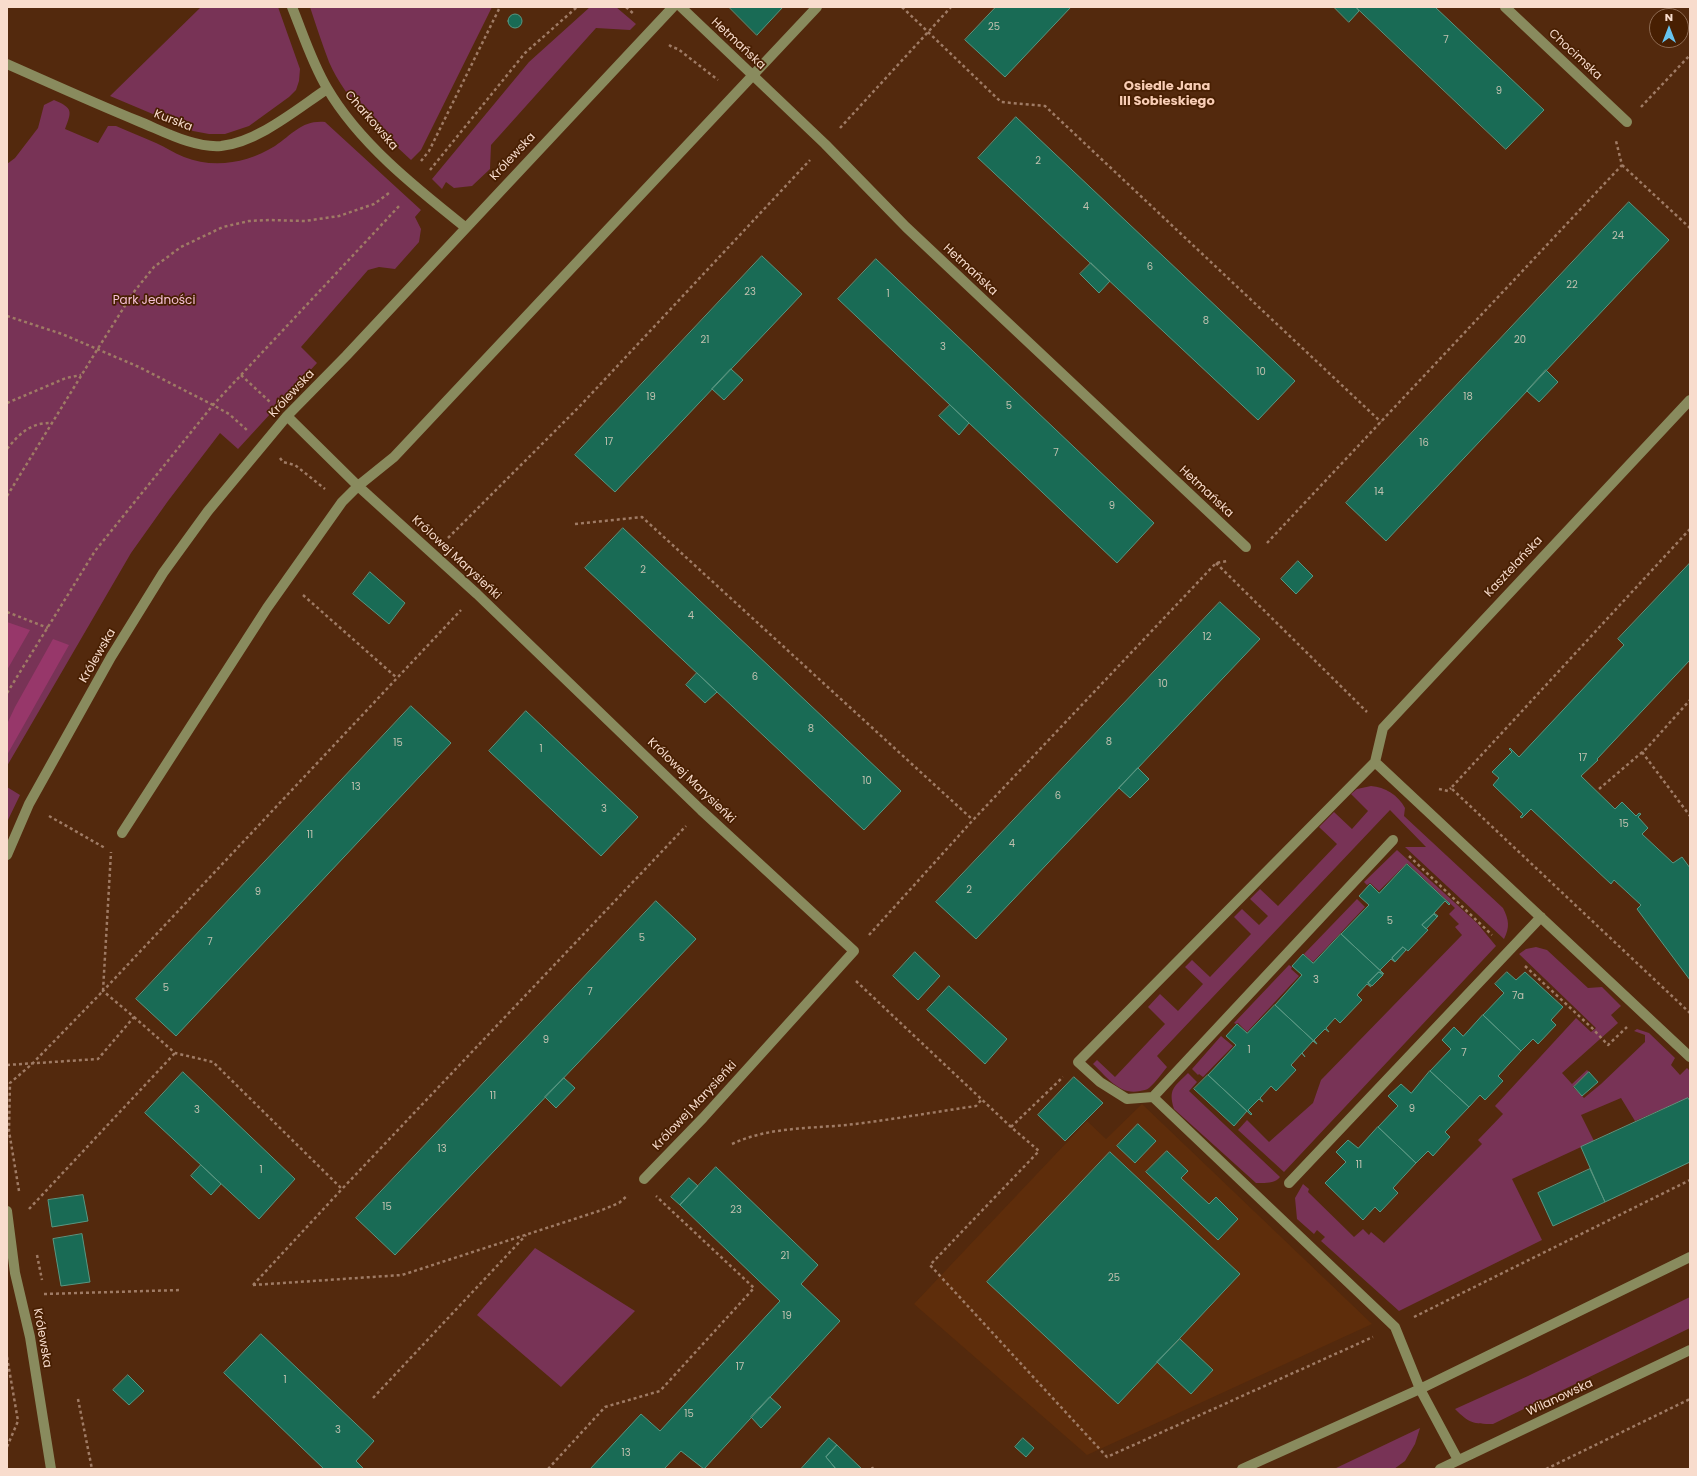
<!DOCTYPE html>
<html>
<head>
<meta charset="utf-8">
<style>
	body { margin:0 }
	#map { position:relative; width:1697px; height:1476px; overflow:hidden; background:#53290d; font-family:Poppins,sans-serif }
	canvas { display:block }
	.frame { position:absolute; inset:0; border:8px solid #f8dccd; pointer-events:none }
	.north { position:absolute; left:1649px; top:8px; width:40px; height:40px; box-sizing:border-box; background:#481f02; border:1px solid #8e6b53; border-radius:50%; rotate:0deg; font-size:11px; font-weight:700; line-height:16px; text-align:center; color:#f8dccd }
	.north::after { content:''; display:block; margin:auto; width:14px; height:18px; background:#67c4f0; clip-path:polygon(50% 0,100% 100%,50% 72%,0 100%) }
</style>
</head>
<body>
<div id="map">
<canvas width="1697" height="1476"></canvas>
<div class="frame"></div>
<div class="north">N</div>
</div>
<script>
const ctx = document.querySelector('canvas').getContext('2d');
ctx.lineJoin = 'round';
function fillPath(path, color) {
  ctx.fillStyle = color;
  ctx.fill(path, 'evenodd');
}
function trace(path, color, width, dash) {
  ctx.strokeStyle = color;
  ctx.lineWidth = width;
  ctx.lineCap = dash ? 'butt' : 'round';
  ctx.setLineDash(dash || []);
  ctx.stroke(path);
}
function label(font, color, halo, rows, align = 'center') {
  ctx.font = font + ' Poppins,sans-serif';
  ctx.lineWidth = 3.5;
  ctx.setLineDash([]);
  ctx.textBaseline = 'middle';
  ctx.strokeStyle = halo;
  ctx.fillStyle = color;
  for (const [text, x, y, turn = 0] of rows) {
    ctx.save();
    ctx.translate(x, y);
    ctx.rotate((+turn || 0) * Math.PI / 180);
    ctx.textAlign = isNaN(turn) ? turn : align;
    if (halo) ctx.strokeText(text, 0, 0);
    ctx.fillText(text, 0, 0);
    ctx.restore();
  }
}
const built = new Path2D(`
	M 1142,1104 L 1372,1324 L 1087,1455 L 914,1304 L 1087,1121 L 1106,1139 Z`);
const green = new Path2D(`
	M 201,7 L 278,7 L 300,69 L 299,81 L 296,90 L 289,97 L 249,126 L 225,134 L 209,134 L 193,131 L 110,96 Z
	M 310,7 L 492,7 L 421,150 L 411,160 C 380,131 346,101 329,62 C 322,44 316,25 310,7 Z
	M 590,7 L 616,7 L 636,24 L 630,30 L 596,28 L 491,145 L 490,169 L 472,186 L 454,188 L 446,182 L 442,189 L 432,179 L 529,62 Z
	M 54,100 C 73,108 72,111 65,129 L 98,143 L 108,126 L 116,126 C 129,132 143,137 156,143 C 165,147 174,153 184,157 C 214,169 248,163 275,146 C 293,134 302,120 325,122 L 421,210 L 415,217 L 421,229 L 419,242 L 395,269 L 379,267 L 368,270 L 301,347 L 317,363 L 238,449 L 220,433 L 168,501 L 131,553 L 7,766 L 7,164 L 15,158 L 38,128 L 44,105 Z
	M 1371,786 C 1385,787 1398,795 1405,808 L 1404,816 L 1503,908 C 1509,920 1510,927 1504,939 L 1405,847 L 1426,847 L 1390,810 L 1157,1056 L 1167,1067 C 1162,1073 1156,1082 1149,1088 C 1147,1090 1143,1090 1140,1091 C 1120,1096 1106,1076 1093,1064 L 1097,1060 L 1115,1077 L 1165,1024 L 1148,1007 L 1160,994 L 1178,1011 L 1203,984 L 1185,967 L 1192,960 L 1210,977 L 1251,934 L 1234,917 L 1242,909 L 1259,925 L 1268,916 L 1250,899 L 1260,889 L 1278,906 L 1337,844 L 1319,827 L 1334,812 L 1352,829 L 1368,811 L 1351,794 L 1357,789 Z
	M 7,787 L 20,795 L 7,822 Z
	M 1397,850 L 1477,923 L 1496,946 L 1284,1172 L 1238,1130 L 1247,1120 L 1269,1142 L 1313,1103 L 1321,1080 L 1462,935 L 1455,927 L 1459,924 L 1449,914 L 1455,908 L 1407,863 L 1379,891 L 1370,883 L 1367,885 L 1364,882 Z
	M 1357,899 L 1365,907 L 1313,962 L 1304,954 Z
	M 1536,947 L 1547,950 L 1588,988 L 1602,987 L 1621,1006 L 1611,1015 L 1618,1023 L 1562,1073 L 1572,1084 L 1587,1070 L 1589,1072 L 1573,1087 L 1584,1098 L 1601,1084 L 1645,1042 L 1645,1035 L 1634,1031 L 1637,1029 L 1649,1033 L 1675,1058 L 1671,1065 L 1680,1075 L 1687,1068 L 1690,1071 L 1690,1097 L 1635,1121 L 1621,1098 L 1581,1115 L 1594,1141 L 1512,1179 L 1542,1240 L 1399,1311 L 1321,1241 L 1325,1237 L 1317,1230 L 1314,1234 L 1297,1219 L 1295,1198 L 1303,1184 L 1309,1189 L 1308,1192 L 1354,1237 L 1363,1229 L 1369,1235 L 1371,1232 L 1384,1243 L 1482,1144 L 1478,1140 L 1503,1114 L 1495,1106 L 1576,1018 L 1591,1032 L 1596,1028 L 1519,954 L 1526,949 Z
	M 1289,965 L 1292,967 L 1291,969 L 1299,976 L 1247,1032 L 1238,1023 L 1236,1024 L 1234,1023 Z
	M 1221,1036 L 1233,1046 L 1203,1077 L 1199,1074 L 1198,1075 L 1192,1069 Z
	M 1188,1073 L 1197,1082 L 1189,1091 L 1280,1177 C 1275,1184 1264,1183 1256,1183 L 1174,1109 C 1168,1089 1174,1087 1188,1073 Z
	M 535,1248 L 635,1311 L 561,1387 L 477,1315 Z
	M 1690,1297 L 1690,1328 L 1493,1424 C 1473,1424 1469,1423 1455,1409 L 1528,1376 Z
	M 1420,1428 L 1415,1444 L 1405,1461 L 1394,1469 L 1334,1469 Z`);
const forest = new Path2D(`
	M 7,622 L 30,630 L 7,670 Z
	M 53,639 L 69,645 L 7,755 L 7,724 L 15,707 Z`);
const building = new Path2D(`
	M 729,7 L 783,7 L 757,35 Z
	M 996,7 L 1071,7 L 1005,77 L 965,40 Z
	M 1334,7 L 1356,7 L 1359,11 L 1349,22 Z
	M 1356,7 L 1435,7 L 1544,110 L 1506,149 Z
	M508 21a7 7 0 1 1 14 0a7 7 0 1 1-14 0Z
	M 1016,117 L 1295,381 L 1258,420 L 978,158 Z
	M 1629,202 L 1669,240 L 1386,541 L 1346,503 Z
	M 762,256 L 802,294 L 615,492 L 575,455 Z
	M 876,259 L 1154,523 L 1117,563 L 838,299 Z
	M 1091,263 L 1110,281 L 1099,293 L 1080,274 Z
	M 731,369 L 743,380 L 724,400 L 712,389 Z
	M 1546,370 L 1558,382 L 1539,402 L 1527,391 Z
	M 950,405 L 969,423 L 959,435 L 939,416 Z
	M 623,528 L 901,791 L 864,830 L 585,568 Z
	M 1298,561 L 1313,576 L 1296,594 L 1281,579 Z
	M 1690,563 L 1690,660 L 1597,759 L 1598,760 L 1581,776 L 1615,809 L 1622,802 L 1636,816 L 1639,813 L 1641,814 L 1638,817 L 1648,828 L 1642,834 L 1673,863 L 1682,857 L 1690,868 L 1690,980 L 1637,909 L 1641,905 L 1614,880 L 1611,884 L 1531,809 L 1522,818 L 1520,817 L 1523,814 L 1493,785 L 1499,778 L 1492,772 L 1512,752 L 1509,749 L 1510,748 L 1519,757 L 1624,645 L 1618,639 Z
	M 370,572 L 405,603 L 389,624 L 353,594 Z
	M 1220,602 L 1260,639 L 976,939 L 936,902 Z
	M 697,673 L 717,692 L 705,703 L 686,685 Z
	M 411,706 L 451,743 L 176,1036 L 136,999 Z
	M 526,711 L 638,817 L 601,856 L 489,751 Z
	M 1138,768 L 1149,779 L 1130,798 L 1119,788 Z
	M 1407,864 L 1450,904 L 1449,905 L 1445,901 L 1434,913 L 1438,916 L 1437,917 L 1434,914 L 1422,925 L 1428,930 L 1408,951 L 1403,947 L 1392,958 L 1395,962 L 1391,959 L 1380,970 L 1384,974 L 1341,934 L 1369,905 L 1359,896 L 1370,884 L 1379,893 Z
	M 656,901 L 696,939 L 395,1255 L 356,1218 Z
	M 1434,914 L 1437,917 L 1426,929 L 1422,925 Z
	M 1341,934 L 1384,974 L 1379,972 L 1368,983 L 1371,987 L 1367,984 L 1357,995 L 1362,1000 L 1340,1023 L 1335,1018 L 1326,1028 L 1329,1032 L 1325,1029 L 1314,1040 L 1317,1044 L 1275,1005 L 1302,975 L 1292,966 L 1303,954 L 1313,963 Z
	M 1403,947 L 1406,950 L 1395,962 L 1392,958 Z
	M 915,952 L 940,976 L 918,1000 L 893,976 Z
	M 1379,972 L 1383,975 L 1372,986 L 1368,983 Z
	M 1507,972 L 1516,980 L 1525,972 L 1563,1007 L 1551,1020 L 1556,1025 L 1538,1044 L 1533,1039 L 1521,1051 L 1483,1015 L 1504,993 L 1495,984 Z
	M 949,986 L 1007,1039 L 985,1064 L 927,1010 Z
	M 1275,1005 L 1317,1044 L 1313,1041 L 1302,1053 L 1305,1057 L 1302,1053 L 1291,1065 L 1296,1070 L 1276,1091 L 1271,1086 L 1260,1098 L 1263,1102 L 1259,1099 L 1248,1110 L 1252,1114 L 1251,1115 L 1208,1075 L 1236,1045 L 1226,1036 L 1237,1024 L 1247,1033 Z
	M 1483,1015 L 1521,1051 L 1498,1076 L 1503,1081 L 1485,1100 L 1480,1095 L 1469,1107 L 1430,1071 L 1451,1049 L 1442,1040 L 1454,1027 L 1463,1036 Z
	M 1430,1071 L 1469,1107 L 1445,1132 L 1450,1137 L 1433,1156 L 1428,1151 L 1416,1163 L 1378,1127 L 1398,1106 L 1388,1096 L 1401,1084 L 1411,1093 Z
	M 183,1072 L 295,1179 L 259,1219 L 145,1113 Z
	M 1589,1072 L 1598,1082 L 1582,1096 L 1574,1087 Z
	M 1208,1075 L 1247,1111 L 1234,1126 L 1194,1089 Z
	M 1074,1077 L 1103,1103 L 1065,1141 L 1038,1115 Z
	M 564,1078 L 575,1088 L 556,1108 L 545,1097 Z
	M 1688,1098 L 1690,1101 L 1690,1162 L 1605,1202 L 1581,1147 Z
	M 1138,1124 L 1156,1141 L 1135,1163 L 1117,1146 Z
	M 1378,1127 L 1416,1163 L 1393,1188 L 1398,1193 L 1380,1212 L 1375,1207 L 1363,1220 L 1325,1183 L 1346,1162 L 1336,1152 L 1348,1140 L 1358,1148 Z
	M 1167,1151 L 1188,1171 L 1181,1178 L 1209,1204 L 1216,1197 L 1238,1219 L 1218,1240 L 1146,1172 Z
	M 1110,1152 L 1240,1274 L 1118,1404 L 987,1282 Z
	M 201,1165 L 221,1184 L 211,1195 L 191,1176 Z
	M 716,1167 L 818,1265 L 801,1284 L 840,1321 L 704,1469 L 681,1451 L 664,1469 L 590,1469 L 641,1414 L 660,1431 L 780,1301 L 680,1205 Z
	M 1590,1169 L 1605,1202 L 1553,1226 L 1538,1193 Z
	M 689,1178 L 698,1186 L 680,1205 L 671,1197 Z
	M 83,1195 L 88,1221 L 52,1227 L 48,1200 Z
	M 82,1234 L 90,1282 L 61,1286 L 53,1239 Z
	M 261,1334 L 374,1441 L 356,1461 L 364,1469 L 324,1469 L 224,1373 Z
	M 1180,1339 L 1213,1370 L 1191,1394 L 1157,1362 Z
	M 128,1375 L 144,1391 L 129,1405 L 113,1390 Z
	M 770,1397 L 781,1407 L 761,1428 L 751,1417 Z
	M 829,1438 L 837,1445 L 826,1457 L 836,1469 L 801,1469 Z
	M 1023,1438 L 1034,1448 L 1026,1457 L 1015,1447 Z
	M 837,1445 L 862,1469 L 836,1469 L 826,1457 Z`);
const path = new Path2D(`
	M 626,7 L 635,15
	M 902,7 L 1001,102 L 1045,106 L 1381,422
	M 669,45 L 672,47 L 678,49 L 718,80
	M 1641,107 L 1690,55
	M 840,128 L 951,7
	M 421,161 L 429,151 L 500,7
	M 1622,165 L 1690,228
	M 430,170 L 525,53 L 577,7
	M 7,316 L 62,334 L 139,367 L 213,405 L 229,414 L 247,430
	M 241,375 L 270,402
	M 7,403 L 66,378 L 81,375
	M 7,449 C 20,433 31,422 53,423
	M 280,458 L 283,462 L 295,465 L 325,489
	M 7,496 L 97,350 L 133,293 L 154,267 L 181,247 L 223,227 L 249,221 L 269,220 L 305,221 L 339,216 L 374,204 L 389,193
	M 575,524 L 642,517 L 973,820
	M 1690,529 L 1451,788 L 1690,1013
	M 448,538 L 579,407 L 810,160
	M 1267,543 L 1622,165 L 1616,141
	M 1216,563 L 1367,712
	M 303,595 L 397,678
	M 7,612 L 48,628
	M 7,693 L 95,551 L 213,405 L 401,204
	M 1642,752 L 1690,816
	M 1439,789 L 1448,791 L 1451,788
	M 1599,789 L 1647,748 L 1690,700
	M 49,816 L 105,848
	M 1409,856 L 1492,935
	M 869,935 L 973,820 L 1216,563 L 1228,561
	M 1525,966 L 1592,1028 L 1608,1045 L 1627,1027
	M 856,981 L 1011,1127 L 1039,1151 L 930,1265 L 1107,1457 L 1373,1337
	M 134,1017 L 175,1053 L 213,1062 L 342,1189 L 686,826
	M 7,1065 L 98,1059 L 134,1017 L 103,991 L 461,610
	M 1011,1127 L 1063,1077
	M 732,1144 C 770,1126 814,1129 855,1124 C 895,1119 935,1112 976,1106 L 982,1099
	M 19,1191 L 9,1131 L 10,1083 L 32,1064 L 103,991 L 111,852
	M 29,1209 L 175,1053
	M 37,1255 L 42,1280
	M 253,1285 L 402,1275 L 602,1210 L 619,1203 L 628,1195
	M 253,1285 L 342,1189
	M 44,1294 L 181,1290
	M 1414,1317 L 1690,1180
	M 7,1357 L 18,1421 L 7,1447
	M 373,1398 L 526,1235
	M 78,1399 L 92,1469
	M 872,1467 L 873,1469
	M 548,1469 L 605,1407 L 660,1391 L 754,1288 L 656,1196
	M 1546,1469 L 1690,1399`);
const minor = new Path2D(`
	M 292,7 C 303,34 312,63 327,88 C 359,143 416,188 465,227
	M 681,7 L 825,144 L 906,227 L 1246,547
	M 1505,7 L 1627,122
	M 7,64 C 50,83 94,103 138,121 C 163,131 193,148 221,146 C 258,142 297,109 327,89
	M 287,416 L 358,486 L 477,594 L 701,810 L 854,951 L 703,1118 L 644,1179
	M 1375,762 L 1383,728 L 1690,400
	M 1375,762 L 1690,1057
	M 122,833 L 267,608 L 342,502 L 358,486 L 394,457 L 817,7
	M 1393,840 L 1153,1097 L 1395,1327 L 1420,1389 L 1458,1460
	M 7,855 L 29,804 L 111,657 L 163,573 L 208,511 L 287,416 L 346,356 L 673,7
	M 1153,1097 L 1127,1099 L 1100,1082 L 1078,1062 L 1375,762
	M 1289,1183 L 1541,917
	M 7,1211 L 15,1273 L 30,1337 L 51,1469
	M 1242,1469 L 1420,1389 L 1690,1257
	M 1440,1469 L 1690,1350`);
const numberNames = [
	["25",994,27],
	["7",1446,40],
	["9",1499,91],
	["2",1038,161],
	["4",1086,207],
	["24",1618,236],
	["6",1150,267],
	["22",1572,285],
	["23",750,292],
	["1",888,294],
	["8",1206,321],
	["21",705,340],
	["20",1520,340],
	["3",943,347],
	["10",1261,372],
	["19",651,397],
	["18",1468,397],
	["5",1009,406],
	["17",609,442],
	["16",1424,443],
	["7",1056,453],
	["14",1379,492],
	["9",1112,506],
	["2",643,570],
	["4",691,616],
	["12",1207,637],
	["6",755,677],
	["10",1163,684],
	["8",811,729],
	["8",1109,742],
	["15",398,743],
	["1",541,749],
	["17",1583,758],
	["10",867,781],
	["13",356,787],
	["6",1058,796],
	["3",604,809],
	["15",1624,824],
	["11",310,835],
	["4",1012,844],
	["2",969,890],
	["9",258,892],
	["5",1390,921],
	["5",642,938],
	["7",210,942],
	["3",1316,980],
	["5",166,988],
	["7",590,992],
	["7a",1518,996],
	["9",546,1040],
	["1",1249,1050],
	["7",1464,1053],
	["11",493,1096],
	["9",1412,1109],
	["3",197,1110],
	["13",442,1149],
	["11",1359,1165],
	["1",261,1170],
	["15",387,1207],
	["23",736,1210],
	["21",785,1256],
	["25",1114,1278],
	["19",787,1316],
	["17",740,1367],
	["1",285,1380],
	["15",689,1414],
	["3",338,1430],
	["13",626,1453]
];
const streetNames = [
	["Hetmańska",738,44,43],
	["Chocimska",1575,55,43],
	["Kurska",173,121,21],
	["Charkowska",371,121,49],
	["Królewska",513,157,-47],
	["Hetmańska",970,270,43],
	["Królewska",292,394,-47],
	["Hetmańska",1206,492,43],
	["Królowej Marysieńki",456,558,43],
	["Kasztelańska",1514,567,-47],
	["Królewska",98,656,-60],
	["Królowej Marysieńki",691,781,44],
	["Królowej Marysieńki",695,1106,-47],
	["Królewska",42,1338,80],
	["Wilanowska",1560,1398,-25]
];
const parkNames = [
	["Park Jedności",154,301]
];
const neighbourhoodNames = [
	["Osiedle Jana",1167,87],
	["III Sobieskiego",1167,102]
];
fillPath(built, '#5e2d0b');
fillPath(green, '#783356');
fillPath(forest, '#97376a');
fillPath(building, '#196b55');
trace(building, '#589782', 1);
trace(path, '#9f7b65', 2.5, [3, 3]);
trace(minor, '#898b5e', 10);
label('10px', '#c0c0af', null, numberNames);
label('12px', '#f8dccd', '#481f02', streetNames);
label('12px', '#f6c0d7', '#481f02', parkNames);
label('bold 13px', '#f8cdb5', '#481f02', neighbourhoodNames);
</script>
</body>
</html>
